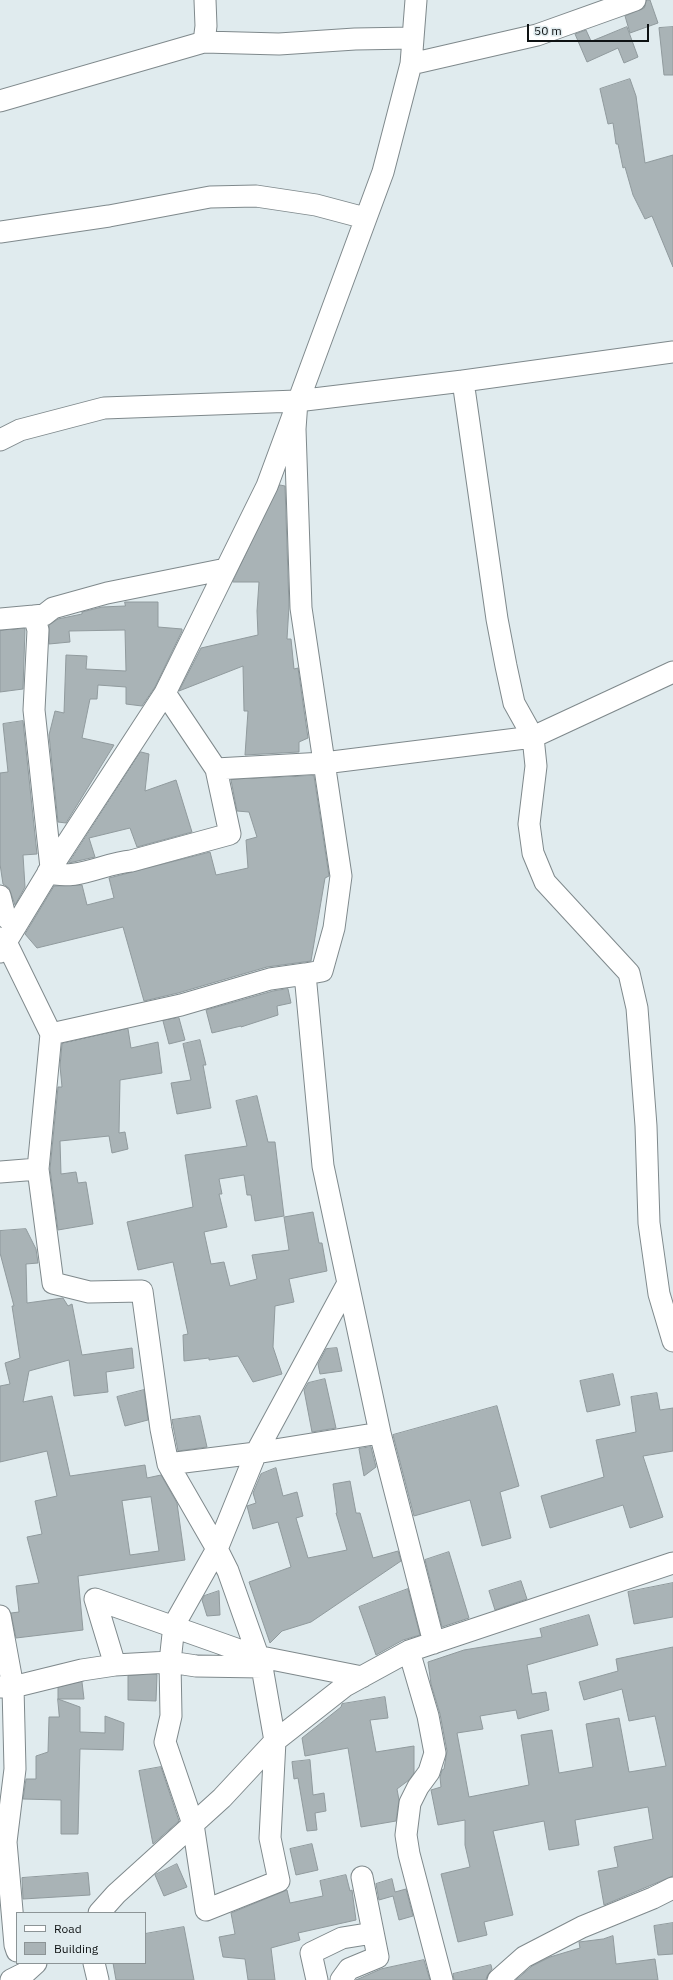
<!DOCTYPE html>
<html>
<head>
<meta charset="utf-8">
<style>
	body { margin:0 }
	#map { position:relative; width:673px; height:1980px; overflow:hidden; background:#e0ebee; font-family:"IBM Plex Sans",sans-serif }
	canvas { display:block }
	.legend { position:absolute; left:16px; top:1912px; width:130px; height:52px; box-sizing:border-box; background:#e0ebee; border:1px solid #8c9496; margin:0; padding:5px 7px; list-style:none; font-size:12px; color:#0e1213 }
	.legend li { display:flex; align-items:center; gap:8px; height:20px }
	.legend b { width:20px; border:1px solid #8c9496 }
	.scale { position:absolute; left:527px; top:24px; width:122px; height:18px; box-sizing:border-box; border:2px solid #0e1213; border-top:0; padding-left:5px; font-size:12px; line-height:14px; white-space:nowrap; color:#0e1213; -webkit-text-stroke:3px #e0ebee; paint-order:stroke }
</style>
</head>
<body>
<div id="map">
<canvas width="673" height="1980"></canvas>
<ul class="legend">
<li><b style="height:5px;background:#fff"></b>Road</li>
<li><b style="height:11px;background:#a9b3b6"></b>Building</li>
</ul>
<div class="scale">50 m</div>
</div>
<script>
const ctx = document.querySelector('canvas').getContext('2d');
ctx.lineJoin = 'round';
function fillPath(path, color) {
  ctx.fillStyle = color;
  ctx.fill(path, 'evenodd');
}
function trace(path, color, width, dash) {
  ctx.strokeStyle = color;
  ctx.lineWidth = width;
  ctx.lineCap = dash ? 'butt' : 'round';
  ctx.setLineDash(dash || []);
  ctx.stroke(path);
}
const building = new Path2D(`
	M 647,0 L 650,0 L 658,23 L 630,33 L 625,16 L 644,8 Z
	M 627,27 L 638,57 L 624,63 L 618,48 L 587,62 L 575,34 L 586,30 L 591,41 Z
	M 673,27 L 673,75 L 664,75 L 659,28 Z
	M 630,79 L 636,96 L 645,163 L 673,155 L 673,267 L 652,216 L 645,219 L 633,195 L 625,167 L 623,168 L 618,144 L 616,144 L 613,123 L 608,124 L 600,89 Z
	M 280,485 L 285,486 L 289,606 L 287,639 L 291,639 L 294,669 L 298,668 L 308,738 L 299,742 L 299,752 L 245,755 L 248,711 L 244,711 L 243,666 L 179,691 L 201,648 L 258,635 L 257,611 L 259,582 L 233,582 Z
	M 125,602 L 158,602 L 158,627 L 182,629 L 182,631 L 155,687 L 142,706 L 126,704 L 126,687 L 98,685 L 97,699 L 90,699 L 82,738 L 114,745 L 66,823 L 58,822 L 49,735 L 55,711 L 64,713 L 66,655 L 87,656 L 86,669 L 126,671 L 125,630 L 69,631 L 70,642 L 49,644 L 49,625 L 58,619 L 82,614 L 82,612 L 102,607 L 125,606 Z
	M 25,629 L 23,689 L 0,692 L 0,631 Z
	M 23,721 L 37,854 L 23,855 L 25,887 L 15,905 L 9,888 L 3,884 L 0,864 L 0,773 L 8,772 L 3,724 Z
	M 141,752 L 149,754 L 145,791 L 176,780 L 192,832 L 137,847 L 130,828 L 89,838 L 95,857 L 69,863 Z
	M 314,776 L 329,876 L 325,878 L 311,961 L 267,967 L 178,993 L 144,1001 L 123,927 L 37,948 L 25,934 L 54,886 L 82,885 L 87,905 L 114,898 L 109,878 L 210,852 L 216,875 L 248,868 L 246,840 L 257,837 L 249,812 L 237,811 L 231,780 Z
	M 288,989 L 291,1003 L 277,1006 L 278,1015 L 241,1027 L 241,1026 L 212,1033 L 206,1010 L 273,991 Z
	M 179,1018 L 185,1040 L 169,1044 L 163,1021 Z
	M 128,1029 L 131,1048 L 158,1042 L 162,1073 L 120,1080 L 119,1133 L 125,1132 L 128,1149 L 112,1153 L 109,1136 L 60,1141 L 61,1174 L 76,1172 L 78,1183 L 86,1182 L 93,1224 L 58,1230 L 50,1169 L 58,1087 L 62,1087 L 60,1066 L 62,1044 Z
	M 200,1040 L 206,1065 L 203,1065 L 211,1108 L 177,1114 L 171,1083 L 191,1080 L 183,1044 Z
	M 257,1096 L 268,1142 L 275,1142 L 284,1216 L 255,1221 L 251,1195 L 247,1195 L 244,1175 L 219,1179 L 222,1194 L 219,1194 L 227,1227 L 204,1232 L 211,1264 L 224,1262 L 230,1286 L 257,1279 L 252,1255 L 289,1250 L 284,1217 L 313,1212 L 319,1243 L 322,1243 L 327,1271 L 289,1279 L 294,1302 L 275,1306 L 273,1347 L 282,1374 L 253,1382 L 238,1356 L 209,1360 L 209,1358 L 184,1361 L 183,1335 L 188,1334 L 173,1262 L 138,1270 L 127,1222 L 193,1207 L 185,1155 L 247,1146 L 236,1101 Z
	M 26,1229 L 36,1249 L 38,1263 L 26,1264 L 27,1303 L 63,1298 L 68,1306 L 72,1304 L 82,1355 L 132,1348 L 134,1368 L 106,1372 L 108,1392 L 74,1396 L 69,1360 L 29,1371 L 23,1402 L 52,1396 L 70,1476 L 145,1465 L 147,1478 L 161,1475 L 177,1503 L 185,1560 L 78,1576 L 83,1630 L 16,1638 L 11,1613 L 19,1612 L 16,1586 L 39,1583 L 27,1537 L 42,1534 L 35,1501 L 57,1496 L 47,1451 L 0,1462 L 0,1386 L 10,1384 L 5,1363 L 20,1358 L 12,1306 L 14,1306 L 0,1253 L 0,1231 ZM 151,1497 L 159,1551 L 130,1555 L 122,1501 Z
	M 337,1348 L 342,1371 L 320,1374 L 318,1364 L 326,1349 Z
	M 613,1374 L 620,1405 L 587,1412 L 580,1381 Z
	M 325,1379 L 336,1428 L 312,1432 L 304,1390 L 308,1383 Z
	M 144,1390 L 148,1420 L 125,1426 L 117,1397 Z
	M 657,1393 L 660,1410 L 673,1408 L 673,1451 L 643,1456 L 663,1517 L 630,1528 L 623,1505 L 550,1528 L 541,1496 L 604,1477 L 596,1440 L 636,1432 L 631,1397 Z
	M 497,1406 L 519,1486 L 500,1492 L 511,1538 L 482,1546 L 470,1500 L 414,1516 L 393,1435 Z
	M 200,1416 L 207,1447 L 178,1451 L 172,1420 Z
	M 371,1447 L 376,1467 L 364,1476 L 359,1449 Z
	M 276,1468 L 283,1496 L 297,1492 L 303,1516 L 296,1518 L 308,1558 L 347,1550 L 336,1513 L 337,1513 L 333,1484 L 350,1481 L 356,1513 L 360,1513 L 373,1558 L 398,1551 L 401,1561 L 311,1622 L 282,1631 L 270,1643 L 249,1582 L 291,1567 L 278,1522 L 253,1529 L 247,1506 L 256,1503 L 253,1493 L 261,1474 Z
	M 449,1552 L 469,1618 L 442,1627 L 425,1560 Z
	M 521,1581 L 527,1599 L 495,1610 L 489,1591 Z
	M 673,1583 L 673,1617 L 634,1624 L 628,1592 Z
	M 408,1589 L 420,1635 L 403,1640 L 376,1655 L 359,1607 Z
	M 219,1591 L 220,1615 L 207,1616 L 202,1600 L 204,1596 Z
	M 589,1615 L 598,1645 L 527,1665 L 532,1694 L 546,1692 L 549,1710 L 518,1719 L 516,1710 L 480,1716 L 483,1729 L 457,1733 L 469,1797 L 529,1785 L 521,1735 L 552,1730 L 559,1773 L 593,1767 L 586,1724 L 619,1718 L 629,1772 L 666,1766 L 655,1716 L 629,1721 L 622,1689 L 584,1700 L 579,1682 L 618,1671 L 616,1659 L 673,1647 L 673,1876 L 604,1905 L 598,1871 L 618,1867 L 614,1847 L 653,1839 L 648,1807 L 575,1820 L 579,1845 L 549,1850 L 544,1821 L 493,1831 L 513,1915 L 484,1922 L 487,1935 L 458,1942 L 441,1874 L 470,1867 L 465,1845 L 465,1820 L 438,1825 L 431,1790 L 441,1787 L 440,1777 L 442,1770 L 444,1769 L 447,1751 L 440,1714 L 431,1684 L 428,1662 L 464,1650 L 542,1637 L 540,1629 Z
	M 157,1675 L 156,1701 L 128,1700 L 128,1676 Z
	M 82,1682 L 84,1699 L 58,1699 L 58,1688 Z
	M 385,1697 L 388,1718 L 370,1720 L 376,1752 L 414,1746 L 414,1773 L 409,1780 L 397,1789 L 399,1800 L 396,1821 L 361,1827 L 348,1748 L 305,1756 L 302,1738 L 341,1707 L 342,1704 Z
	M 58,1699 L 80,1707 L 80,1732 L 105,1733 L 105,1716 L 124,1723 L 123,1750 L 80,1749 L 78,1834 L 61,1834 L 61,1800 L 23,1799 L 26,1779 L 36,1779 L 36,1756 L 48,1752 L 49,1717 L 59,1717 Z
	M 310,1760 L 313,1795 L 324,1793 L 326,1811 L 315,1813 L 317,1830 L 307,1831 L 298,1778 L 294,1779 L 292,1762 Z
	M 161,1767 L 179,1821 L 153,1844 L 139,1771 Z
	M 312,1844 L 318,1870 L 296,1875 L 290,1849 Z
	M 177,1864 L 187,1887 L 164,1896 L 155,1875 Z
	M 88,1873 L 90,1895 L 23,1899 L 22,1878 Z
	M 346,1875 L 350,1891 L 352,1890 L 356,1920 L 298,1933 L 300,1940 L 271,1948 L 275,1980 L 248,1980 L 245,1959 L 223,1957 L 219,1937 L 235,1934 L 231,1913 L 287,1890 L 290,1903 L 323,1896 L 320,1881 Z
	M 392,1879 L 395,1892 L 406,1889 L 413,1916 L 399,1920 L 393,1896 L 379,1900 L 376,1884 Z
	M 673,1923 L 673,1954 L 658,1955 L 654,1926 Z
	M 184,1927 L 194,1980 L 116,1980 L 113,1963 L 145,1963 L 145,1934 Z
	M 613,1936 L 616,1964 L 655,1959 L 658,1980 L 516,1980 L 532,1966 L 550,1957 L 580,1948 L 579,1942 L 603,1939 Z
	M 424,1960 L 430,1980 L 356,1980 L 381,1969 Z
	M 491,1965 L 492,1969 L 487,1976 L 486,1980 L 454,1980 L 453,1974 Z`);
const minor = new Path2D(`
	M 204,42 L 279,44 L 355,39 L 413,38
	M 411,64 L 537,35 L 635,0
	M 0,101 L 204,42 L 206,26 L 205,0
	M 0,232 L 109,216 L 210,197 L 256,196 L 316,205 L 365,218
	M 463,381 L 497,619 L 506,666 L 514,703 L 533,737 L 536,766 L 529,824 L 533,853 L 545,882 L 629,973 L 637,1008 L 646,1126 L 649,1223 L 659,1294 L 673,1341
	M 297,401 L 295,429 L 301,608 L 341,876 L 334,928 L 322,971 L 305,974 L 323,1166 L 380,1433 L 434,1643
	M 0,440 L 20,430 L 104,408 L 297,401 L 463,381 L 673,352
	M 0,619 L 34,616
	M 165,693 L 216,769 L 324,763 L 533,737 L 673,672
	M 51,868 L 34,710 L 38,630 L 34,616 L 44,615 L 53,608 L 107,593 L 226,569
	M 48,872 C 75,882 104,863 131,861 L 230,834 L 216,769
	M 0,896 L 5,916 L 16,926
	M 0,938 L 6,942 L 51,1034 L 181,1005 L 270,979 L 305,974
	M 0,952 L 51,868 L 165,693 L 267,486 L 383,172 L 411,64 L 416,0
	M 51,1034 L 38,1169 L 53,1283 L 89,1292 L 142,1291 L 161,1429 L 168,1464 L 256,1453 L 380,1433
	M 0,1172 L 38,1169
	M 168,1464 L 217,1549 L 228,1571 L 262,1667 L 275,1741 L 270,1838 L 279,1881 L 206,1910 L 193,1824 L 165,1742 L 171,1716 L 170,1662 L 174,1625 L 217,1549 L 256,1453 L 348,1283
	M 0,1616 L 13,1687 L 15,1769 L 6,1842 L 15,1945 L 17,1951
	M 409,1651 L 428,1716 L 435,1753 L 429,1772 L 418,1787 L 410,1803 L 406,1835 L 409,1854 L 442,1980
	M 115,1665 L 95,1599 L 256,1656 L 362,1677
	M 0,1687 L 13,1687 L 82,1670 L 115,1665 L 170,1662 L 196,1666 L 262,1667
	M 99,1913 L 116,1894 L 222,1798 L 275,1741 L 345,1686 L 409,1651 L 673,1563
	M 94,1963 L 98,1980
	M 11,1980 L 25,1973 L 36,1963
	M 317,1980 L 311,1953 L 342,1938 L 373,1933
	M 341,1980 L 349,1969 L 378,1957 L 362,1877
	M 498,1980 L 524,1957 L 582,1927 L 653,1898 L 673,1888`);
fillPath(building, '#a9b3b6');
trace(building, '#909a9d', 1);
trace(minor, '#7f898c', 23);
trace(minor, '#fff', 21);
</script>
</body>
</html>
